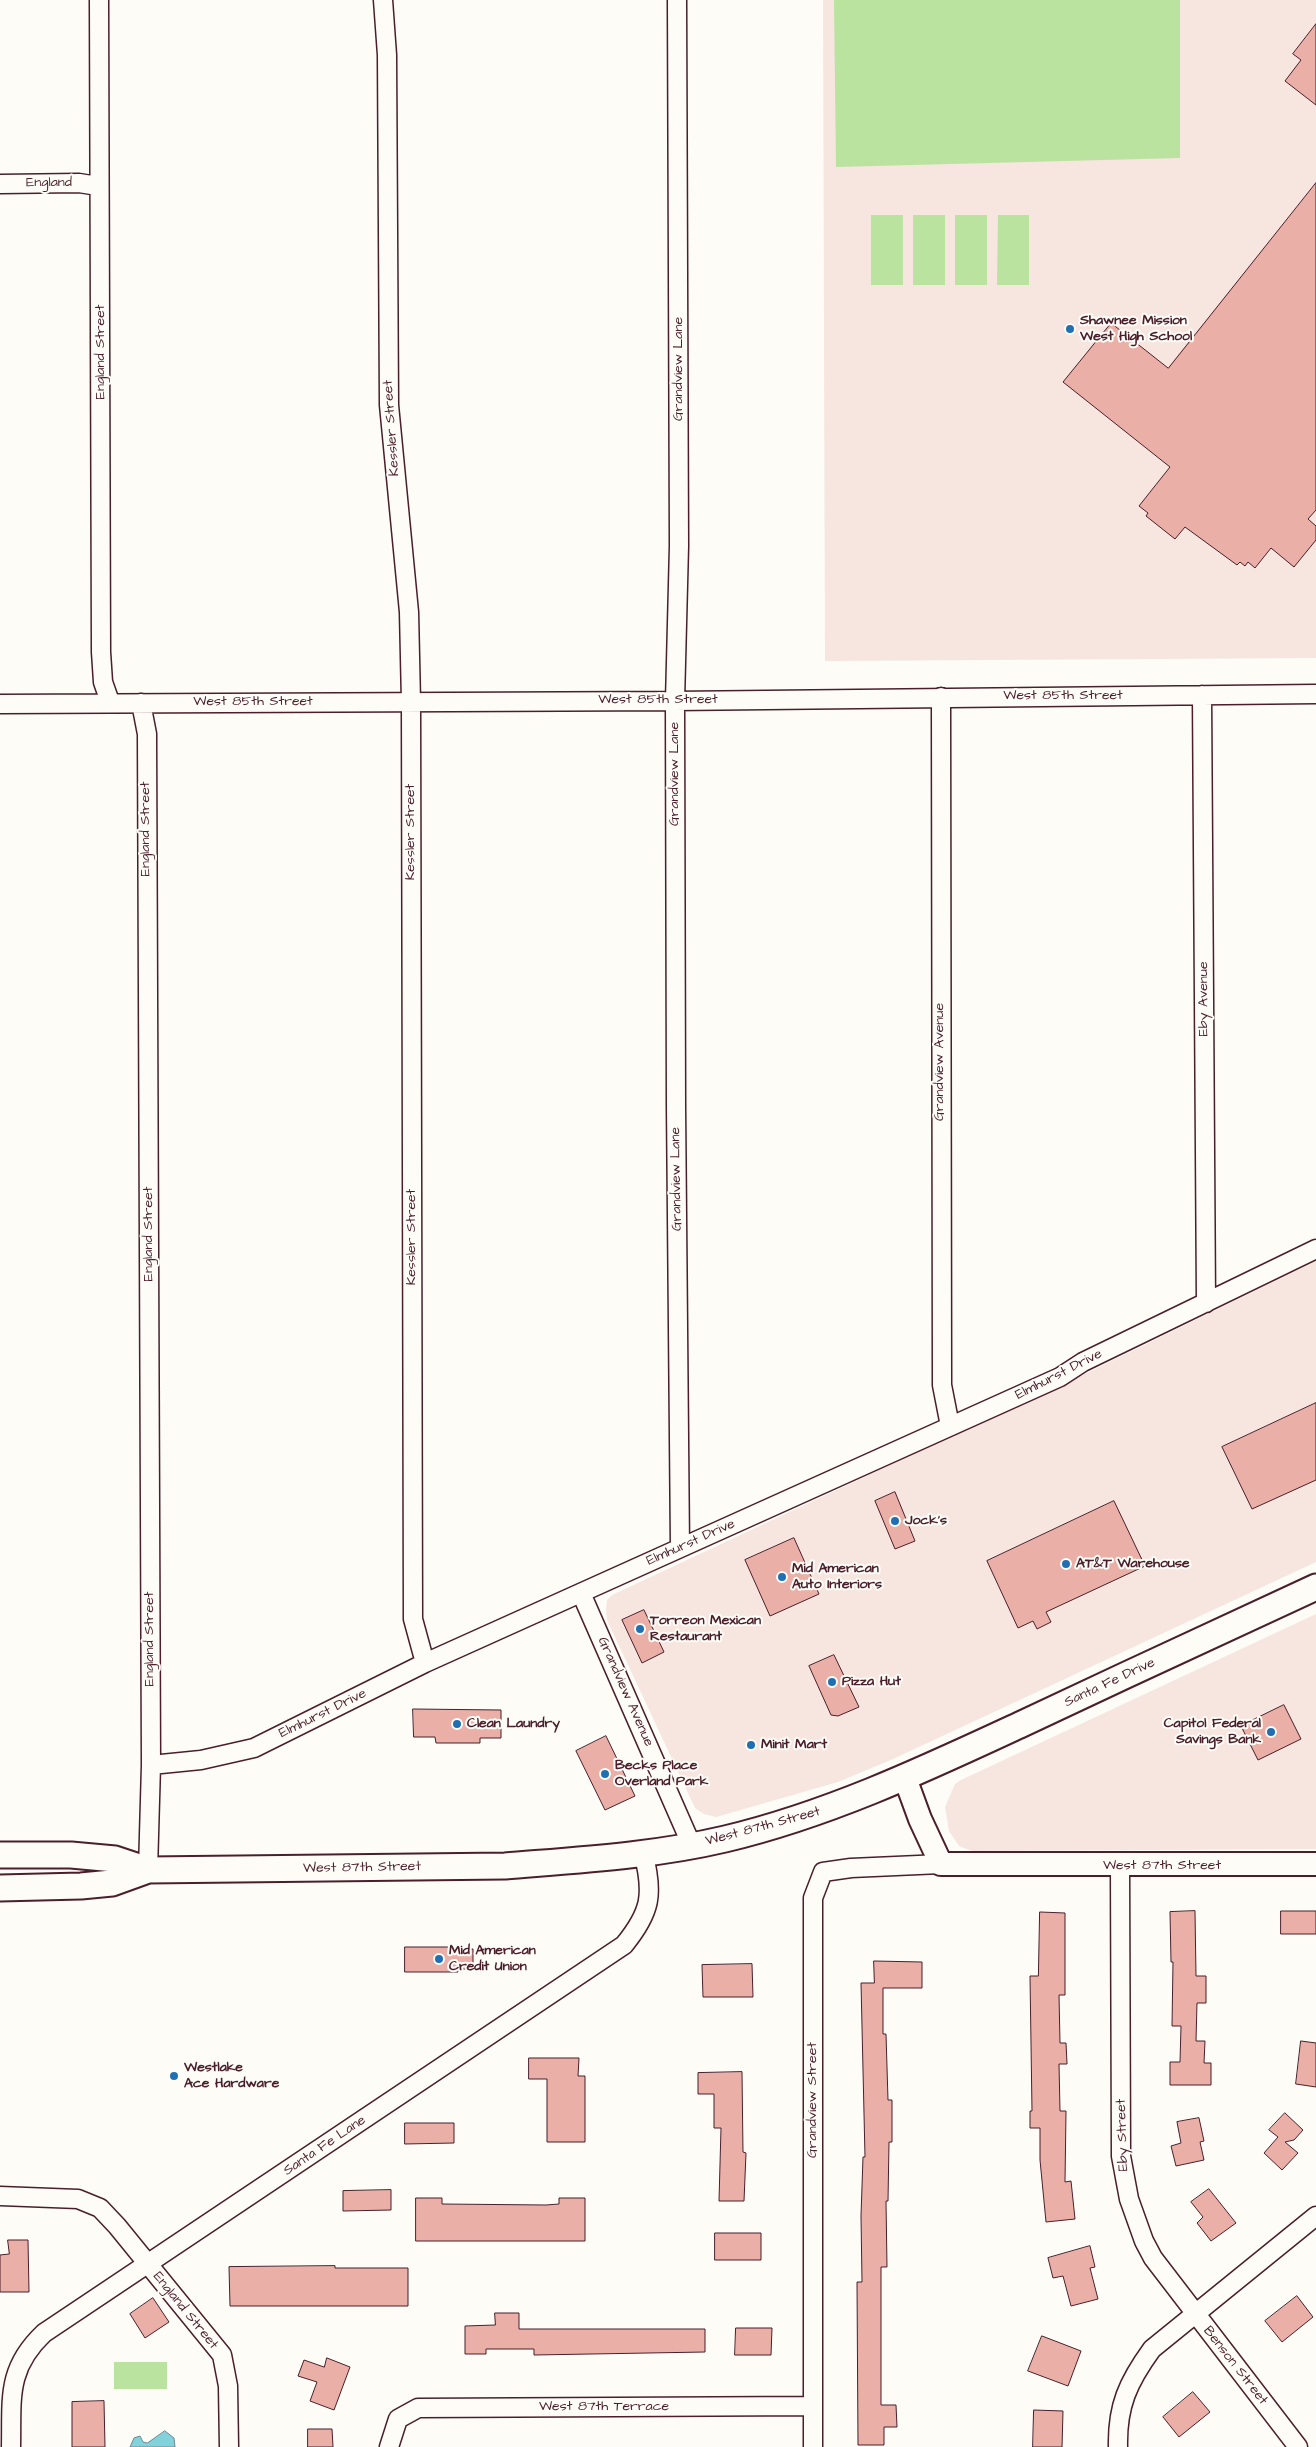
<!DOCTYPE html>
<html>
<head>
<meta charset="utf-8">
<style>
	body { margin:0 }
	canvas { display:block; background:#fdfcf7 }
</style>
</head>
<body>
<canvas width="1316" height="2447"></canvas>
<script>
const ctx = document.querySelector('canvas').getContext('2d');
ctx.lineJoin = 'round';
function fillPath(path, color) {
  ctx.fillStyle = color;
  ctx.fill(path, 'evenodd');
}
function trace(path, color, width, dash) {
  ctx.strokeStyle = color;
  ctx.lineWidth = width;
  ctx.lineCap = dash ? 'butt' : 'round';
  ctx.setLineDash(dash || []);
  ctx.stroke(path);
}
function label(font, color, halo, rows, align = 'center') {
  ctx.font = font + ' "Architects Daughter",sans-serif';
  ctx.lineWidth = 4;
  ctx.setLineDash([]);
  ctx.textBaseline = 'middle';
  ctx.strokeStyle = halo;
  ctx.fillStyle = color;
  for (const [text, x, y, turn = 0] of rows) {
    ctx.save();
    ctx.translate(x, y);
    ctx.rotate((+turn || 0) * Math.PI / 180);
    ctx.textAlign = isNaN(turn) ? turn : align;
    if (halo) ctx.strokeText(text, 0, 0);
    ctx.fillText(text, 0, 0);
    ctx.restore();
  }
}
const built = new Path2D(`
	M 823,0 L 1316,0 L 1316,658 L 825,661 Z
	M 1316,1261 L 1316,1562 L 893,1759 L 838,1782 L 716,1817 L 704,1814 L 695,1808 L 607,1620 L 606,1610 L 607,1600 L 612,1595 L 1087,1373 Z
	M 1316,1614 L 1316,1849 L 972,1851 L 959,1846 L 949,1831 L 945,1807 L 955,1784 L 961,1780 Z`);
const green = new Path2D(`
	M 834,0 L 1180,0 L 1180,158 L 836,167 Z
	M 871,215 L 903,215 L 903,285 L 871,285 Z
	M 913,215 L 945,215 L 945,285 L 913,285 Z
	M 955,215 L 987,215 L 987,285 L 955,285 Z
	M 998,215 L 1029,215 L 1029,285 L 997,285 Z
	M 114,2362 L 167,2362 L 167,2389 L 114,2389 Z`);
const water = new Path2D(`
	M 165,2431 L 174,2438 L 175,2447 L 130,2447 L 134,2438 L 140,2436 L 143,2442 L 147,2443 Z`);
const building = new Path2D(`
	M 1316,24 L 1316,105 L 1285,81 L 1301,60 L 1293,54 Z
	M 1316,183 L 1316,510 L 1308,519 L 1316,526 L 1316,540 L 1294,567 L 1271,548 L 1255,568 L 1248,562 L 1245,566 L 1240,562 L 1237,565 L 1185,527 L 1175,539 L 1146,516 L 1148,513 L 1139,506 L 1170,467 L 1063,382 L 1111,323 L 1168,368 Z
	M 1316,1403 L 1316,1480 L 1252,1509 L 1222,1447 Z
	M 895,1492 L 915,1541 L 895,1549 L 875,1501 Z
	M 1114,1501 L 1145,1566 L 1046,1612 L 1051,1622 L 1037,1629 L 1033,1621 L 1018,1628 L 987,1561 Z
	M 794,1538 L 819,1594 L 770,1616 L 745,1560 Z
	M 644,1610 L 664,1652 L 642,1663 L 622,1620 Z
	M 834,1655 L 859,1707 L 838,1716 L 831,1715 L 809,1666 Z
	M 1284,1705 L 1301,1739 L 1258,1760 L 1241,1726 Z
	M 413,1709 L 501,1710 L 501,1738 L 480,1738 L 480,1743 L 436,1743 L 435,1737 L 414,1737 Z
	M 606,1736 L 635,1796 L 605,1810 L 576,1751 Z
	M 1195,1911 L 1196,1976 L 1206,1976 L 1206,2003 L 1197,2003 L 1196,2041 L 1205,2041 L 1204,2063 L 1211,2063 L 1211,2085 L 1170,2085 L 1170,2062 L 1180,2062 L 1181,2026 L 1172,2026 L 1173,1962 L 1171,1962 L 1170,1912 Z
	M 1281,1911 L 1316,1911 L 1316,1934 L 1281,1934 Z
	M 1040,1912 L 1065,1913 L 1065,1995 L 1059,1995 L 1060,2043 L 1066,2043 L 1067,2064 L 1059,2064 L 1060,2111 L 1066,2111 L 1065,2182 L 1071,2181 L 1075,2219 L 1046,2222 L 1040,2160 L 1040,2128 L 1030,2128 L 1030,2111 L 1032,2111 L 1030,1976 L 1038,1976 Z
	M 405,1947 L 461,1947 L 461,1949 L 473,1949 L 473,1969 L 458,1969 L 458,1972 L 405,1972 Z
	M 874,1961 L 922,1962 L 922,1988 L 883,1988 L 883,2034 L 886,2034 L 888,2100 L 892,2100 L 892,2142 L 889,2142 L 888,2201 L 886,2201 L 887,2267 L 881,2267 L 881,2405 L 896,2405 L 897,2427 L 884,2427 L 884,2445 L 858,2445 L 857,2282 L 862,2282 L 861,2216 L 863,2157 L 865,2157 L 861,1983 L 874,1983 Z
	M 752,1964 L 753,1997 L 703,1997 L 702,1965 Z
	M 1301,2041 L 1316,2043 L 1316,2087 L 1296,2084 Z
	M 529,2058 L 579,2058 L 578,2076 L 585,2076 L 585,2142 L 547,2142 L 547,2079 L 529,2079 Z
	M 742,2072 L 743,2152 L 746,2153 L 744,2201 L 719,2201 L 721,2128 L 714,2128 L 714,2094 L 698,2094 L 698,2073 Z
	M 1285,2113 L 1303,2130 L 1294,2140 L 1285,2142 L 1298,2153 L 1282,2170 L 1264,2153 L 1278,2137 L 1269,2130 Z
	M 1199,2118 L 1204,2141 L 1200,2142 L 1204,2160 L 1176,2166 L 1171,2146 L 1181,2143 L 1177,2122 Z
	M 405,2123 L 454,2123 L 454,2143 L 405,2144 Z
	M 1209,2189 L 1236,2223 L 1211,2241 L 1197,2223 L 1203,2217 L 1191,2202 Z
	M 391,2190 L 391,2210 L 343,2211 L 343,2191 Z
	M 416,2198 L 442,2198 L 442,2204 L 546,2205 L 559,2204 L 559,2198 L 585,2198 L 585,2241 L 416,2241 Z
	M 715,2233 L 761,2233 L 761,2260 L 715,2260 Z
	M 8,2240 L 28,2240 L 29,2292 L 0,2292 L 0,2255 L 9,2254 Z
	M 1090,2246 L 1095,2267 L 1090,2268 L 1098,2299 L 1071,2306 L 1063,2276 L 1053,2278 L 1048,2258 Z
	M 335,2266 L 335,2268 L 408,2268 L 408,2306 L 230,2306 L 229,2267 Z
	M 1297,2296 L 1313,2317 L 1282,2342 L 1265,2321 Z
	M 153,2298 L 169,2322 L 145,2338 L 130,2314 Z
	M 495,2313 L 519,2313 L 519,2329 L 705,2329 L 705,2352 L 534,2355 L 534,2349 L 486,2349 L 486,2354 L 465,2354 L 465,2326 L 495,2325 Z
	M 736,2328 L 772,2328 L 771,2355 L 735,2355 Z
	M 1042,2336 L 1081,2351 L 1068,2386 L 1028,2371 Z
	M 327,2358 L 350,2367 L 334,2410 L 310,2401 L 317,2382 L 298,2376 L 304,2360 L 324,2367 Z
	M 1193,2392 L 1210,2412 L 1179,2437 L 1163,2417 Z
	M 104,2401 L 105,2447 L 72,2447 L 72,2402 Z
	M 1034,2410 L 1063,2411 L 1062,2447 L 1033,2447 Z
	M 308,2429 L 332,2429 L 333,2447 L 308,2447 Z`);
const minor = new Path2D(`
	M 99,0 L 101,652 L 103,682 L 110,702
	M 383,0 L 387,55 L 389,405 L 409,612 L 411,702 L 413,1619 L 425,1663
	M 677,0 L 679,546 L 675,701 L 676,1106 L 680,1548
	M 0,184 L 79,183 L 98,186
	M 1202,695 L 1206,1303
	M 941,697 L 942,1385 L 950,1426
	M 141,703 L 147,734 L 151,1765 L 148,1870
	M 0,704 L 675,701 L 1316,694
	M 581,1593 L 692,1846
	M 151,1765 L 201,1760 L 254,1748 L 425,1663 L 1060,1377 L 1083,1362 L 1316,1249
	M 1120,1866 L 1121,2156 L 1129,2199 L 1144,2241 L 1153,2258 L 1298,2447
	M 0,2196 L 78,2199 L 100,2208 L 117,2226 L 222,2355 L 228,2386 L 229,2447
	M 11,2447 C 12,2399 6,2369 44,2333 L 624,1945 C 651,1912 654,1894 643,1852
	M 389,2447 L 398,2419 L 418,2408 L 813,2406
	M 813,2447 L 813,1898 L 823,1872 L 851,1868 L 941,1864
	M 1118,2447 C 1117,2406 1128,2382 1152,2349 L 1316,2216`);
const tertiary = new Path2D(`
	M 905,1778 L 920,1819 L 941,1864 L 1316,1864`);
const secondary = new Path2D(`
	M 0,1855 L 71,1855 L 115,1859 L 148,1870 L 505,1866 C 578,1860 653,1856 725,1839 C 830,1814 927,1768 1024,1723 C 1121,1677 1219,1632 1316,1587
	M 0,1888 L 81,1886 L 112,1883 L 148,1870`);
const markers = [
	[1070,329,5,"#1f6fb2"],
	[895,1521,5,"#1f6fb2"],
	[1066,1564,5,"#1f6fb2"],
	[782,1577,5,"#1f6fb2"],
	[640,1629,5,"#1f6fb2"],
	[832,1682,5,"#1f6fb2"],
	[457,1724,5,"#1f6fb2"],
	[1271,1732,5,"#1f6fb2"],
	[751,1745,5,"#1f6fb2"],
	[605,1774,5,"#1f6fb2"],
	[439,1959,5,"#1f6fb2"],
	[174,2076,5,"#1f6fb2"]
];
const streetNames = [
	["England",49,183],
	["England Street",101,352,-90],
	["Grandview Lane",679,369,-90],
	["Kessler Street",392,428,-94],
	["West 85th Street",1063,696],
	["West 85th Street",658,700],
	["West 85th Street",253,702],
	["Grandview Lane",675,774,-90],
	["England Street",146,829,-90],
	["Kessler Street",411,832,-90],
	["Eby Avenue",1204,999,-90],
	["Grandview Avenue",940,1062,-90],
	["Grandview Lane",677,1179,-91],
	["England Street",149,1234,-90],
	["Kessler Street",412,1237,-90],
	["Elmhurst Drive",1059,1375,-27],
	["Elmhurst Drive",691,1543,-24],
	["England Street",150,1639,-90],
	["Santa Fe Drive",1110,1683,-25],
	["Grandview Avenue",625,1692,66],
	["Elmhurst Drive",323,1714,-26],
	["West 87th Street",763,1827,-15],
	["West 87th Street",1162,1866],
	["West 87th Street",362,1868,-1],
	["Grandview Street",813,2100,-90],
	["Eby Street",1123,2135,-92],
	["Santa Fe Lane",325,2146,-34],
	["England Street",185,2311,51],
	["Benson Street",1235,2366,52],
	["West 87th Terrace",604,2407]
];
const poiNames = [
	["Shawnee Mission",1080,321],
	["West High School",1080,337],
	["Jock's",905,1521],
	["AT&T Warehouse",1076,1564],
	["Mid American",792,1569],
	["Auto Interiors",792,1585],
	["Torreon Mexican",650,1621],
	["Restaurant",650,1637],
	["Pizza Hut",842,1682],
	["Clean Laundry",467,1724],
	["Capitol Federal",1261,1724,"right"],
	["Savings Bank",1261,1740,"right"],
	["Minit Mart",761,1745],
	["Becks Place",615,1766],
	["Overland Park",615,1782],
	["Mid American",449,1951],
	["Credit Union",449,1967],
	["Westlake",184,2068],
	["Ace Hardware",184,2084]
];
fillPath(built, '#f7e5df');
fillPath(green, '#bae3a0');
fillPath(water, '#82d2dc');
trace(water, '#6c8a95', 1);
fillPath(building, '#eab0a7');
trace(building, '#4a1f2b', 1);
trace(minor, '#4a1f2b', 21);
trace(tertiary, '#4a1f2b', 26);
trace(secondary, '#4a1f2b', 29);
trace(minor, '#fdfcf7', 18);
trace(tertiary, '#fdfcf7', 22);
trace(secondary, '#fdfcf7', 25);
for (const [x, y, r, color] of markers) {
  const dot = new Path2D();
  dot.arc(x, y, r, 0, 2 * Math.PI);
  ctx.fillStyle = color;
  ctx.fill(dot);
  trace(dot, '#fdfcf7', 2);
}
label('14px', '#4a1f2b', '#fdfcf7', streetNames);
label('bold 14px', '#4a1f2b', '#fdfcf7', poiNames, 'left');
</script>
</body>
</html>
